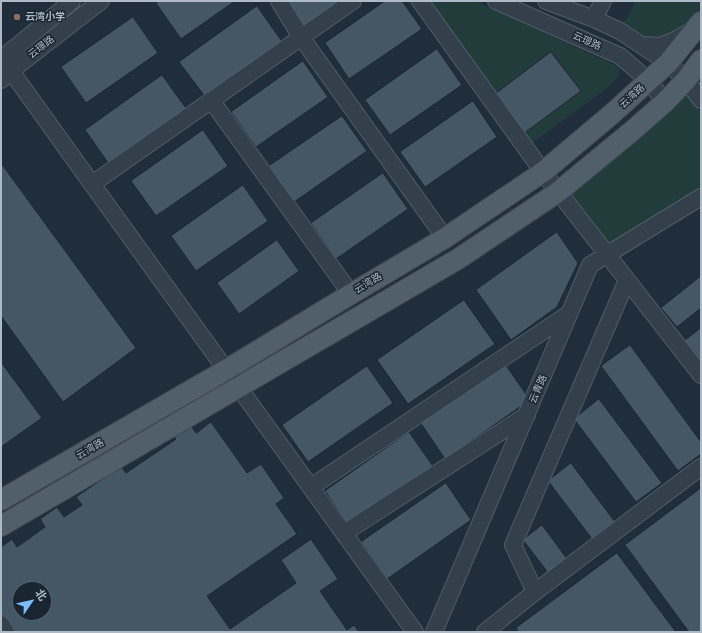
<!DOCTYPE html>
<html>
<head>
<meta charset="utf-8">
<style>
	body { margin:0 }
	#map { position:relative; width:702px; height:633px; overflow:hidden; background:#202e3b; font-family:Lato,"Noto Sans SC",sans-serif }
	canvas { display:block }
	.frame { position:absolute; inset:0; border:2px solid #aebbc7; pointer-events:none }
	.north { position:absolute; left:12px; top:581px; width:40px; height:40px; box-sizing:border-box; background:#192530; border:1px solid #55616c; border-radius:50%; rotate:56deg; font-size:11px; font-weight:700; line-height:16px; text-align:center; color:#aebbc7 }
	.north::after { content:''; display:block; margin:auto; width:14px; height:18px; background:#7cbdff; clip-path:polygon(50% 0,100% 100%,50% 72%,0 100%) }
</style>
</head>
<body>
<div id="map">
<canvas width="702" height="633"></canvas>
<div class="frame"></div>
<div class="north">北</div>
</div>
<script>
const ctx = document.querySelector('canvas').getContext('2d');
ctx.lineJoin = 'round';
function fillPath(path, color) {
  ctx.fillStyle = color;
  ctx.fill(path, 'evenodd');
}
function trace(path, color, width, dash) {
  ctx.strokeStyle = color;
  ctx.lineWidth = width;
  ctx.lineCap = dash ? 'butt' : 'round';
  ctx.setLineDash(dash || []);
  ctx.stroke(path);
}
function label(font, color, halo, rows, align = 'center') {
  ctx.font = font + ' Lato,"Noto Sans SC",sans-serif';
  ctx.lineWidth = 3;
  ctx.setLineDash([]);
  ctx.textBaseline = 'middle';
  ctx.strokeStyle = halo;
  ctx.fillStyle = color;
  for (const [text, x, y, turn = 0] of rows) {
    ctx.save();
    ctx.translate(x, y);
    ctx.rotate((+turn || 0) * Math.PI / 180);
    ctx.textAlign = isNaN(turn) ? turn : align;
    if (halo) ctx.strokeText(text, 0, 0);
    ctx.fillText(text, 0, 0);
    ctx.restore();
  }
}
const green = new Path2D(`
	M 429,1 L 476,1 L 619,67 L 619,74 L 617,78 L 606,89 L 531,144 Z
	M 636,1 L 701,1 L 701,22 L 668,63 L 620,31 Z
	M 687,92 L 701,113 L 701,191 L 608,248 L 566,194 L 649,129 Z`);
const building = new Path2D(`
	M 159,1 L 235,1 L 181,39 L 156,3 Z
	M 286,1 L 344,1 L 306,28 Z
	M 385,1 L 402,1 L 422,29 L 349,79 L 325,43 Z
	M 257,6 L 283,43 L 206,98 L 179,62 Z
	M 133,17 L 158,53 L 86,103 L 61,67 Z
	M 437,49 L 462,85 L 390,135 L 365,100 Z
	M 551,52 L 581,91 L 523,134 L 494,95 Z
	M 303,61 L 328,97 L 256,147 L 231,112 Z
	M 162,75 L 188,111 L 111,167 L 85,130 Z
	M 473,101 L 497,137 L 425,187 L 400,152 Z
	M 342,116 L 367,151 L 294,202 L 269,166 Z
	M 203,130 L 228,166 L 156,216 L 131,181 Z
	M 1,163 L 136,348 L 63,402 L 1,316 Z
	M 383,173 L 408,209 L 336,259 L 311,223 Z
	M 243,185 L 268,221 L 196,271 L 171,236 Z
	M 557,232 L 578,263 L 557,307 L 511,340 L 476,290 Z
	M 277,240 L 299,271 L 239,314 L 217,283 Z
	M 701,276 L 701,308 L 677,327 L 661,308 Z
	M 464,300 L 495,344 L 408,404 L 377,360 Z
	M 701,328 L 701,363 L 684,341 Z
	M 630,345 L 701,442 L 701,454 L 678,471 L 601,366 Z
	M 1,362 L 42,418 L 1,447 Z
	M 505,364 L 530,400 L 445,459 L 420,422 Z
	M 367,366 L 393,403 L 308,462 L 282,425 Z
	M 599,399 L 662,483 L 636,502 L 574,419 Z
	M 211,422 L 247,473 L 261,464 L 284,498 L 276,504 L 297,534 L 207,596 L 230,629 L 296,583 L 281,560 L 311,539 L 338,579 L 320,591 L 347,630 L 354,625 L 359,632 L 1,632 L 1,547 L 12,539 L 17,547 L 45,527 L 40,519 L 57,507 L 64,517 L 82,505 L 76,497 L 121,466 L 126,473 L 176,439 L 173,436 L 190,424 L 196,433 ZM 20,589 L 44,589 L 44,613 L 20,613 Z
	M 409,432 L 435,469 L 350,528 L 325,491 Z
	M 571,463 L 615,522 L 592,539 L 548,481 Z
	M 446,483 L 471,520 L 387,579 L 361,542 Z
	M 701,488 L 701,632 L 689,632 L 625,545 Z
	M 542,525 L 568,560 L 549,574 L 523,540 Z
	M 617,553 L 676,632 L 519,632 L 516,628 Z`);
const minor = new Path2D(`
	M 279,1 L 301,37 L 445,238
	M 420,1 L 543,172 L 701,375
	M 496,1 L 620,56 L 649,81 L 665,102
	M 546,1 L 594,19 L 620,31 L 668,63 L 686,80 L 701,100
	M 594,19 L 603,1
	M 641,45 L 660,46 L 673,41 L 691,31
	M 1,57 L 92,184 L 415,632
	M 1,59 L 72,1
	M 1,80 L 11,71 L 101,1
	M 211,100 L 351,294
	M 92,184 L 353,1
	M 311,487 L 570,313
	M 344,533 L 527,415
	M 535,592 L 513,545 L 627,280
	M 1,624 L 6,632
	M 434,632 L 590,265 L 701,197
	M 485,632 L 535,592 L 701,467`);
const major = new Path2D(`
	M 1,500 L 226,370 L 351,294 L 445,238 L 543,172 L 613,113 L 668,63 L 701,22
	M 1,526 L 458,259 L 558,192 L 632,131 L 665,102 L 686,80 L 701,60`);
const markers = [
	[17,17,4,"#8d6e63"]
];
const poiNames = [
	["云湾小学",25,17]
];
const streetNames = [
	["云璟路",587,41,24],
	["云璟路",41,47,-38],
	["云湾路",632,96,-42],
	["云湾路",368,283,-31],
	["云青路",538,389,-67],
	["云湾路",90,449,-30]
];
fillPath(green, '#223c3c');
fillPath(building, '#455665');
trace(building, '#1b2732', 1);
trace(minor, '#515e69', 18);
trace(major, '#3d4954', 22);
trace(minor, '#33404b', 16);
trace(major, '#515f6b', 20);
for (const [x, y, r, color] of markers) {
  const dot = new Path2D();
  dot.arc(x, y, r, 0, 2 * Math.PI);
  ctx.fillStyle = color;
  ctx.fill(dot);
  trace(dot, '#192530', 1.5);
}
label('bold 10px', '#aebbc7', '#192530', poiNames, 'left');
label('10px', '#aebbc7', '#192530', streetNames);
</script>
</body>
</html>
